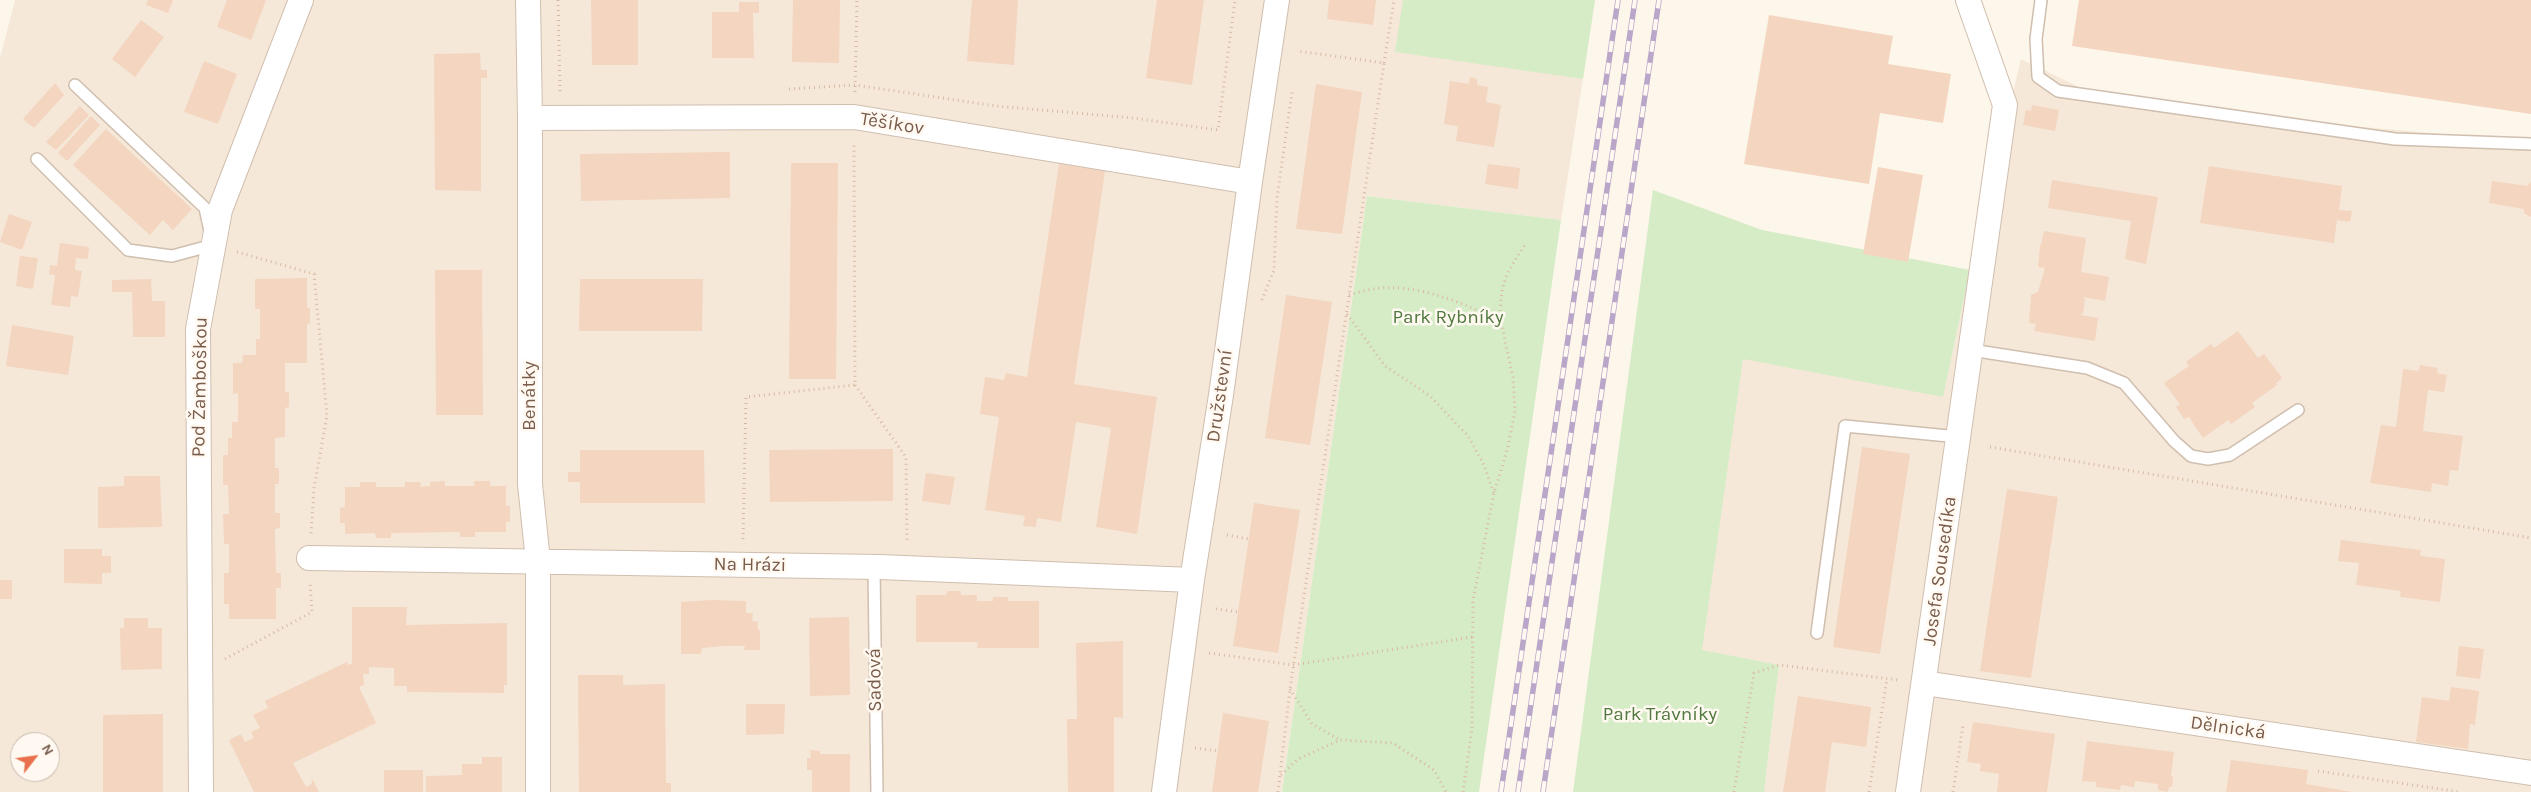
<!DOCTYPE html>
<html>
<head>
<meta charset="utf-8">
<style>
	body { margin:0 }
	#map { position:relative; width:2531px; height:792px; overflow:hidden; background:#fdf6ea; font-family:Karla,sans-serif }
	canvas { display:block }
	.north { position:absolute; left:10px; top:732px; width:50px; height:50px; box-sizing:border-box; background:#fff9f1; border:1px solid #c9baaf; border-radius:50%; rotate:60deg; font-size:14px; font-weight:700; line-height:20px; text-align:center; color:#795c4b }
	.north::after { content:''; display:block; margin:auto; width:18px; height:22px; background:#e9704d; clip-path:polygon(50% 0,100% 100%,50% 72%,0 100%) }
</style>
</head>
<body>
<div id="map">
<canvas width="2531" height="792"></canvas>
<div class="north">N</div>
</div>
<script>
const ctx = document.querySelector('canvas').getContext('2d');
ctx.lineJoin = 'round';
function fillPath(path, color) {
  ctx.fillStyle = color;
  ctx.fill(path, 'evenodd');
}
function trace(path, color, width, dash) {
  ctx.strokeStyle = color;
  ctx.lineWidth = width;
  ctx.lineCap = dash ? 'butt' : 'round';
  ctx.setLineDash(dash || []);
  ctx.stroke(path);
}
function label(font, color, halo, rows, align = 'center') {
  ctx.font = font + ' Karla,sans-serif';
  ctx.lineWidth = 5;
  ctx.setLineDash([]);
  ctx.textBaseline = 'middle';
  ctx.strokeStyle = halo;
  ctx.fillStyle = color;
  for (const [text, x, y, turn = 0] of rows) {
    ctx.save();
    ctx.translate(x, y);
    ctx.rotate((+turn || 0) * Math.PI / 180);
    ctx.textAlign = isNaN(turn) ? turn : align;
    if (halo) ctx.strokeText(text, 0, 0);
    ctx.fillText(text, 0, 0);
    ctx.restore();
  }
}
const residential = new Path2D(`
	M 15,0 L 1595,0 L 1561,220 L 1367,196 L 1282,792 L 0,792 L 0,58 ZM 20,742 L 50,742 L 50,772 L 20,772 Z
	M 2021,59 L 2116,105 L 2531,142 L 2531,792 L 1764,792 L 1779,665 L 1701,651 L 1743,358 L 1943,396 L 1970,270 Z`);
const green = new Path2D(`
	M 1403,0 L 1595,0 L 1583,79 L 1395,52 Z
	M 1653,190 L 1762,230 L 1970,270 L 1943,397 L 1743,359 L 1702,650 L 1779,665 L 1764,792 L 1573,792 Z
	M 1367,196 L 1561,220 L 1479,792 L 1282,792 Z`);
const building = new Path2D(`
	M 148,0 L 173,0 L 168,13 L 146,5 Z
	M 266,0 L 251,40 L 217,27 L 227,0 Z
	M 591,0 L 638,0 L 638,65 L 592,65 Z
	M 793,0 L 840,0 L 839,63 L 792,62 Z
	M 972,0 L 1018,0 L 1014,65 L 967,61 Z
	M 1157,0 L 1204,0 L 1192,85 L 1146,78 Z
	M 1329,0 L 1376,0 L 1373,25 L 1327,19 Z
	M 2079,0 L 2531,0 L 2531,114 L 2072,46 Z
	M 739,2 L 759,2 L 759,13 L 753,13 L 754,58 L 712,58 L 712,12 L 739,12 Z
	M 1769,15 L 1893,36 L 1888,64 L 1951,74 L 1943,123 L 1880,113 L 1869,184 L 1744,164 Z
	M 141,20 L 164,37 L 135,77 L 112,59 Z
	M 480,53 L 481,70 L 487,70 L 487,78 L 481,78 L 481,191 L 435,190 L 434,54 Z
	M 204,61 L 237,74 L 218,124 L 184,112 Z
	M 1470,77 L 1477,79 L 1477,85 L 1488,87 L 1486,102 L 1501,105 L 1494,147 L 1456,141 L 1458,126 L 1444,124 L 1450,81 L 1469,84 Z
	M 55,83 L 64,95 L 34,128 L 23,119 Z
	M 1316,84 L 1362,92 L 1342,234 L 1296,229 Z
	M 2032,105 L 2059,110 L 2055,131 L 2023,125 L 2026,110 L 2031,111 Z
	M 80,106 L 89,115 L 56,150 L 46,142 Z
	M 91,116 L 100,125 L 67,161 L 58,153 Z
	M 106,129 L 192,209 L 173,230 L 163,220 L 150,235 L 73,165 Z
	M 730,152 L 730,198 L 581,201 L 580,154 Z
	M 791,163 L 838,163 L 836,379 L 789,379 Z
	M 1059,164 L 1105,171 L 1074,384 L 1157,397 L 1137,534 L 1096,527 L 1111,428 L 1076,422 L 1061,522 L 1037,518 L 1036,527 L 1023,526 L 1025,516 L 985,510 L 999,417 L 980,414 L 985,377 L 1004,380 L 1006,373 L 1027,377 Z
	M 1488,164 L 1520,168 L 1518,189 L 1485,184 Z
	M 2209,166 L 2342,186 L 2339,210 L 2352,211 L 2350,222 L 2337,220 L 2334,243 L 2200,223 Z
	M 1878,167 L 1923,175 L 1908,262 L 1863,254 Z
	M 2052,180 L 2158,197 L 2146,264 L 2125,259 L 2131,221 L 2048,208 Z
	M 2492,181 L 2528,186 L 2531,181 L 2531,217 L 2524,213 L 2524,209 L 2489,203 Z
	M 9,214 L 32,222 L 22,250 L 0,242 Z
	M 2044,231 L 2086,238 L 2081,272 L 2109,277 L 2105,301 L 2083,297 L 2085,299 L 2083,313 L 2080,315 L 2098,318 L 2095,341 L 2034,331 L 2036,324 L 2029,323 L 2031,295 L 2038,292 L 2045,268 L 2038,267 L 2040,245 L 2041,245 Z
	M 60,243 L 89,247 L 88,259 L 76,258 L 75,270 L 82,271 L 78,297 L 71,296 L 70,307 L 51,305 L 55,275 L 49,274 L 50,265 L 57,266 Z
	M 20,256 L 38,258 L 33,289 L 16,286 Z
	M 435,270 L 482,270 L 483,415 L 436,415 Z
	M 307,278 L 307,308 L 310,308 L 310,323 L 307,324 L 307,363 L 285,363 L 285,392 L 289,392 L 289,407 L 285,408 L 285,437 L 275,438 L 275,468 L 279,468 L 279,484 L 275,484 L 275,513 L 280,513 L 280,528 L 275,529 L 276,573 L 281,573 L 281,588 L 276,588 L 276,619 L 229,619 L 229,604 L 224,604 L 224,573 L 229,573 L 229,544 L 224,544 L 223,514 L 229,514 L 228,485 L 223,485 L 223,455 L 228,455 L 228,438 L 232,438 L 232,422 L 238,422 L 238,393 L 233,394 L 233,363 L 242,363 L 243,355 L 256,355 L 256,339 L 260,339 L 260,309 L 255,309 L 255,279 Z
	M 151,279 L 152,301 L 165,301 L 165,337 L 133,337 L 132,292 L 112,292 L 112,280 Z
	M 580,279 L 703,279 L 702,331 L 579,331 Z
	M 1286,295 L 1332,302 L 1310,445 L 1265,438 Z
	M 12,325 L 74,336 L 68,375 L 6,366 Z
	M 2238,331 L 2258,358 L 2264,354 L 2282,378 L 2276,383 L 2277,385 L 2252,403 L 2255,407 L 2231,424 L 2228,420 L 2203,438 L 2189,417 L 2184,419 L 2176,407 L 2180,404 L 2164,383 L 2189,366 L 2186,362 L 2211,344 L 2214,348 Z
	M 2420,365 L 2438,368 L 2437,373 L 2447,375 L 2444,392 L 2428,390 L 2423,431 L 2463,436 L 2458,471 L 2450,470 L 2448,486 L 2432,483 L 2431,492 L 2370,483 L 2381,425 L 2396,427 L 2403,369 L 2419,371 Z
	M 1862,447 L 1910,454 L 1880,654 L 1833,647 Z
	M 893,449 L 893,501 L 770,502 L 769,450 Z
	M 580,450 L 704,450 L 705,503 L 580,503 L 580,482 L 568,482 L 568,472 L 580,472 Z
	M 926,473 L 955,477 L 950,505 L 922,501 Z
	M 124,476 L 160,476 L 162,527 L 98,528 L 98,487 L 124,486 Z
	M 445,481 L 445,486 L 475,486 L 474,481 L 490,481 L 490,486 L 506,486 L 506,506 L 510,506 L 510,522 L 506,522 L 506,532 L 475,532 L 475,537 L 460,537 L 460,532 L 391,533 L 391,538 L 376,538 L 375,533 L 345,534 L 345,523 L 340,523 L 340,508 L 345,507 L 345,487 L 360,487 L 360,482 L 376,482 L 376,487 L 405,487 L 405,482 L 421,482 L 420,487 L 430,486 L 430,482 Z
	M 2007,489 L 2058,497 L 2031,678 L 1980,671 Z
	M 1254,503 L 1300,510 L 1278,653 L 1233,646 Z
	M 2341,540 L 2421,550 L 2420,556 L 2445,559 L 2440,602 L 2400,597 L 2401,591 L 2356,585 L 2359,563 L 2338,561 Z
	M 64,549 L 102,549 L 102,556 L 111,556 L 111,573 L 102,573 L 102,584 L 64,583 Z
	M 0,580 L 12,580 L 12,599 L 0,599 Z
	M 947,591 L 961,591 L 961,595 L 977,595 L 977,601 L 993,601 L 993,597 L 1008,597 L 1008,601 L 1039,601 L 1039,648 L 977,648 L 978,642 L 916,642 L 916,595 L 946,595 Z
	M 712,600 L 746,601 L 746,613 L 753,613 L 752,621 L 758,622 L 758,630 L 760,630 L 760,650 L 744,650 L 745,646 L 724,646 L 702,648 L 701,654 L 681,654 L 681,602 Z
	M 352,607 L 407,607 L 406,625 L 507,623 L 507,685 L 504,685 L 504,693 L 407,692 L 407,686 L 394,686 L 394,668 L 369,667 L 369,674 L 363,674 L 364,685 L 359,687 L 376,723 L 293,763 L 306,787 L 312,784 L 311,780 L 313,780 L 319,792 L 254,792 L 229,740 L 241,734 L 245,742 L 254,738 L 251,732 L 260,728 L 253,715 L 268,708 L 265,701 L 347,662 L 348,665 L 352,664 Z
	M 849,617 L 850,695 L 810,696 L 809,618 Z
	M 124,618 L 148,618 L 148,628 L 162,628 L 162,669 L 121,670 L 120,628 L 124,628 Z
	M 1123,641 L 1123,718 L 1114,717 L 1114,792 L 1068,792 L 1067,719 L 1077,719 L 1076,643 Z
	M 2459,646 L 2484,649 L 2480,679 L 2456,676 Z
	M 578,675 L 623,675 L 623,685 L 665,684 L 666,783 L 671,783 L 671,792 L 579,792 Z
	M 2451,687 L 2479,691 L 2475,725 L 2470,724 L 2468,749 L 2416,742 L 2422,697 L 2449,701 Z
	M 1798,696 L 1871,707 L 1866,747 L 1832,742 L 1825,792 L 1783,792 Z
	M 746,704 L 785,704 L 784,734 L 746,735 Z
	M 1223,713 L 1269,721 L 1258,792 L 1212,792 Z
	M 163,714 L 163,792 L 103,792 L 103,715 Z
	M 1973,722 L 2055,734 L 2047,792 L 1997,792 L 1999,774 L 1980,771 L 1981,764 L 1967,762 Z
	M 2087,741 L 2174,752 L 2171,776 L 2173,777 L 2172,787 L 2169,787 L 2168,792 L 2158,790 L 2158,784 L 2135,781 L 2134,787 L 2121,785 L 2120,790 L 2096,787 L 2096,782 L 2082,781 Z
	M 810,750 L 820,751 L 820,754 L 850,754 L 850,792 L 812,792 L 812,770 L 807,770 L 807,758 L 811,758 Z
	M 482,757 L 502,757 L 502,792 L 426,792 L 426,776 L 462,775 L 462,764 L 482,764 Z
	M 2231,760 L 2308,770 L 2306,784 L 2352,792 L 2226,792 Z
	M 384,770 L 423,770 L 423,792 L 384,792 Z`);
const path = new Path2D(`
	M 558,0 L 560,92
	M 1384,63 L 1394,0
	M 789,89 L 855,85 L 996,106 L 1133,118 L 1218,130 L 1235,0
	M 855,92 L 857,0
	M 237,252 L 314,274 L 327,416 L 314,488 L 311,534
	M 1349,295 C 1359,292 1370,289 1380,288 C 1422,285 1464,303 1501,322 L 1513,377 L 1515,411 L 1508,447 L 1494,493 L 1473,600 L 1472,729 L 1463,792
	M 1262,300 L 1274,270 L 1277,198 L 1292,92
	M 1347,314 L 1385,366 L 1430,396 L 1468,436 L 1483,463 L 1494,493
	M 1501,321 C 1499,285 1505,275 1525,245
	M 855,385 L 906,457 L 907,543
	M 1990,447 L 2531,538
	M 1227,535 L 1249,539
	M 743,539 L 746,397 L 855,385 L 854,143
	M 1216,609 L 1238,612
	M 1209,653 L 1293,665 L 1472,637
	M 225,659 L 312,612 L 310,582
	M 1290,689 L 1312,724 L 1340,740
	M 1195,748 L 1218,751
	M 2318,771 L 2460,792
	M 1281,775 L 1298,759 L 1340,740 L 1393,743 L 1434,770 L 1446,792
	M 1278,792 L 1290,689 L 1384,63 L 1297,51
	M 1734,792 L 1754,673 L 1779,665 L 1899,680
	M 1869,792 L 1887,679
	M 1953,792 L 1963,725`);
const lane = new Path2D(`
	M 2041,0 L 2036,39 L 2038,77 L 2058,91 L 2395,139 L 2531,144
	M 37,159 L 128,250 L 172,256 L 213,245 L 205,208 L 75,85
	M 1971,350 L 2087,368 L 2124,383 L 2174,441 L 2191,456 L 2208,459 L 2230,455 L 2298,410
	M 874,568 L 877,792
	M 1817,633 L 1845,426 L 1959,437`);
const street = new Path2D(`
	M 528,0 L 530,118 L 530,484 L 538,561 L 538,792
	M 530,118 L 854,117 L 1250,182
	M 309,558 L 880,567 L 1192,580
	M 1924,683 L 2531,773
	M 201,792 L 198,329 L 220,210 L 301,0
	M 1164,792 L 1192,580 L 1221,395 L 1250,182 L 1277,0
	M 1908,792 L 2005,105 L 1968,0`);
const rail = new Path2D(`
	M 1501,792 L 1618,0
	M 1518,792 L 1635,0
	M 1543,792 L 1659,0`);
const streetNames = [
	["Těšíkov",892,124,9],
	["Pod Žamboškou",200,387,-89],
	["Benátky",530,396,-90],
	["Družstevní",1220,396,-82],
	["Na Hrázi",750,565,1],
	["Josefa Sousedíka",1940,571,-82],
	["Sadová",875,680,-91],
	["Dělnická",2228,728,8]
];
const parkNames = [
	["Park Rybníky",1448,318],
	["Park Trávníky",1660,715]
];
fillPath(residential, '#f5e8d8');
fillPath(green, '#d6ecc7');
fillPath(building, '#f3d5c0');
trace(lane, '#d0beae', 14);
trace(street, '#d0beae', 26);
trace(path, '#d9b8a3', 3, [1, 4]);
trace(lane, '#fff', 11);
trace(street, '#fff', 24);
trace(rail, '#b9a6c9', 5.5);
trace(rail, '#fff9f1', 4, [11]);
label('19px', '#795c4b', '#fff9f1', streetNames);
label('19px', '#517a40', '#fff9f1', parkNames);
</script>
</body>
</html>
